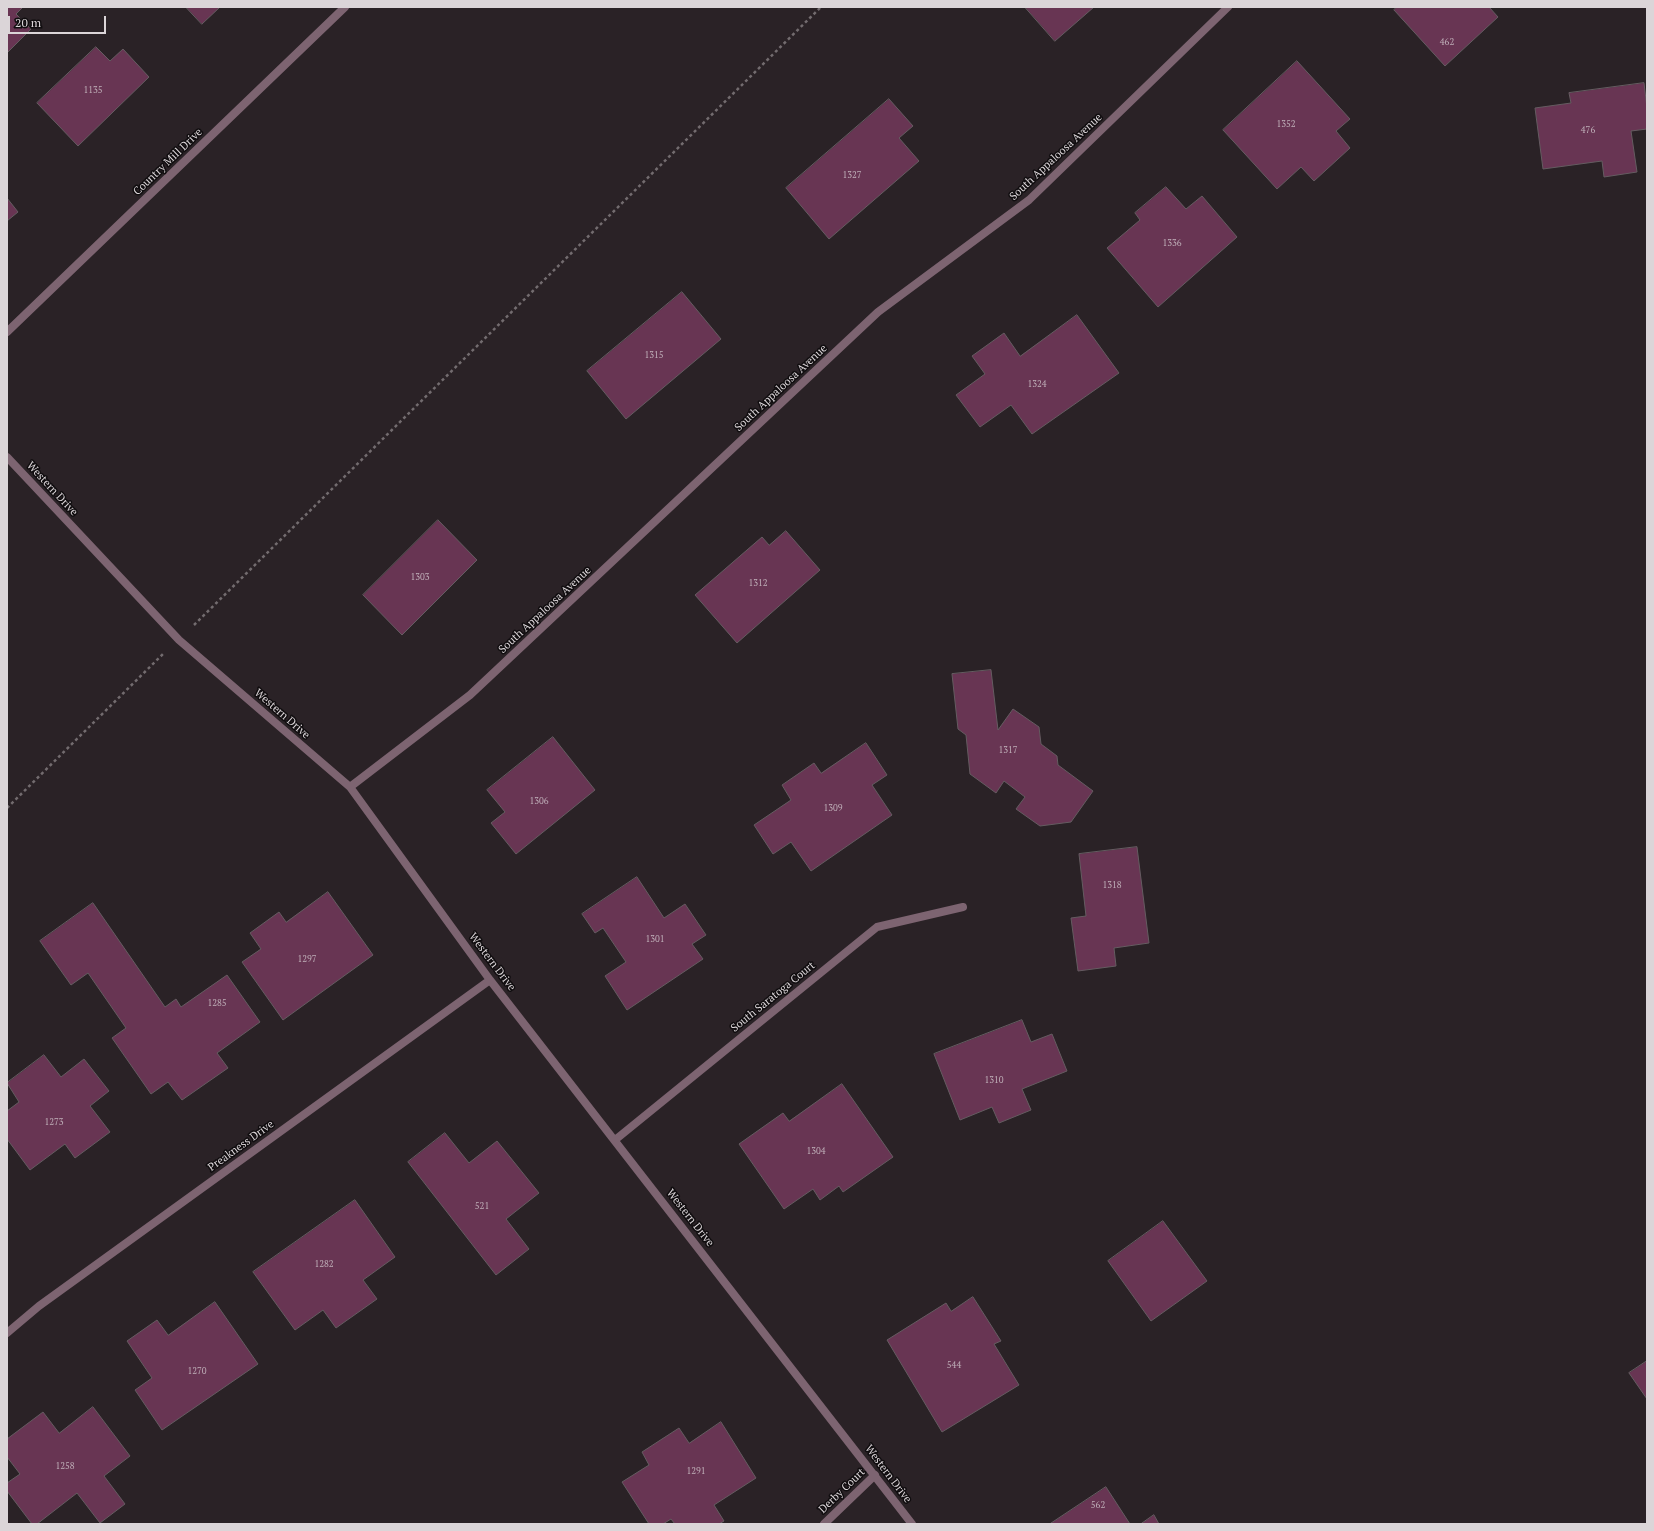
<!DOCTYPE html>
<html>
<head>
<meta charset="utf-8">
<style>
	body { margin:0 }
	#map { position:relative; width:1654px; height:1531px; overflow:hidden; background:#2a2226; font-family:"PT Serif",serif }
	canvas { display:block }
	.frame { position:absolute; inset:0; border:8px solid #dbd5d8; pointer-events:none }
	.scale { position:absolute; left:8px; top:16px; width:98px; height:18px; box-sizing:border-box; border:2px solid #dbd5d8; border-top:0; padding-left:5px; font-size:12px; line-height:14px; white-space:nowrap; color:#dbd5d8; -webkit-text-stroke:3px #100d0f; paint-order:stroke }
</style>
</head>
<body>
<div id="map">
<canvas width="1654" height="1531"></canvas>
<div class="frame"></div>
<div class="scale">20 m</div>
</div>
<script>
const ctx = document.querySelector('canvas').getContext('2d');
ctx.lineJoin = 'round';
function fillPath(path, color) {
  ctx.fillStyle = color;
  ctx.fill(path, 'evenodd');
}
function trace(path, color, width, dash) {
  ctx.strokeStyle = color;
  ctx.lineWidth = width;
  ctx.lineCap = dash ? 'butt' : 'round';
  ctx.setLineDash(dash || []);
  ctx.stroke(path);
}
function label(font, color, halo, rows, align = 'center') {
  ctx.font = font + ' "PT Serif",serif';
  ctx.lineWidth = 3;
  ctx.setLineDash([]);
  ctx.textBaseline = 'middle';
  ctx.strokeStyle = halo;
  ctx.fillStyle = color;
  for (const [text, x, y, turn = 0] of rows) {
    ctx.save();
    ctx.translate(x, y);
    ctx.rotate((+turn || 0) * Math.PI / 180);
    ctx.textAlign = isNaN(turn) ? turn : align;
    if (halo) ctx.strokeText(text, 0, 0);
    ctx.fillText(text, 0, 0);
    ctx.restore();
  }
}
const building = new Path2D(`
	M 7,7 L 23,7 L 16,14 L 31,29 L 7,53 Z
	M 186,7 L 220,7 L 202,24 Z
	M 1025,7 L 1094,7 L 1055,41 Z
	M 1397,7 L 1489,7 L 1498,17 L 1445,66 L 1394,10 Z
	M 96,47 L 110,61 L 123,49 L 149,77 L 78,146 L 37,103 Z
	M 1297,61 L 1350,119 L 1336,131 L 1350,148 L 1314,181 L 1301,167 L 1277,189 L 1223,130 Z
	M 1644,83 L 1647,108 L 1647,129 L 1631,131 L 1637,172 L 1604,177 L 1602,161 L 1543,169 L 1535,108 L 1571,103 L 1569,93 Z
	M 889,99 L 913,126 L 899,138 L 919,161 L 829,239 L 786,188 Z
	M 1166,187 L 1186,209 L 1202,196 L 1237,237 L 1158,307 L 1107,248 L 1140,220 L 1135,213 Z
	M 7,198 L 18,212 L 7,221 Z
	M 682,292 L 721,339 L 626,419 L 587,371 Z
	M 1077,315 L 1119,373 L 1032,434 L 1011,405 L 980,427 L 956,395 L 985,374 L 972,356 L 1004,333 L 1020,356 Z
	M 438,520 L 477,560 L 402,635 L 363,595 Z
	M 786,531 L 820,570 L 737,643 L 695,595 L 762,537 L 769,545 Z
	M 991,670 L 998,730 L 1013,709 L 1039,727 L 1041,744 L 1057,756 L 1058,765 L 1093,791 L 1071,822 L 1040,826 L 1016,809 L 1025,797 L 1004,781 L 996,793 L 970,774 L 966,735 L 958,729 L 952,674 Z
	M 553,737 L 595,790 L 516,854 L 491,823 L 505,812 L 487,790 Z
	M 866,743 L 887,775 L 872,785 L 892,815 L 811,871 L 791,842 L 773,854 L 754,825 L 791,800 L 782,785 L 814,763 L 821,773 Z
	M 1137,847 L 1149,943 L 1114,948 L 1116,966 L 1078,971 L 1071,918 L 1086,916 L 1079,854 Z
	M 637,877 L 664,918 L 685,904 L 706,935 L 692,944 L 703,959 L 627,1010 L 605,976 L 626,962 L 603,928 L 595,933 L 582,914 Z
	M 328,892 L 373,955 L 283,1020 L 242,962 L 261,949 L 250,933 L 279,912 L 286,922 Z
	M 93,903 L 165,1007 L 176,999 L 181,1007 L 227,975 L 260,1022 L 217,1053 L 228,1068 L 182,1100 L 168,1082 L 151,1094 L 112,1038 L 126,1028 L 88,973 L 71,985 L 40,941 Z
	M 1022,1020 L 1031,1042 L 1052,1034 L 1067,1071 L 1022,1089 L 1031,1110 L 999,1123 L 992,1107 L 960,1120 L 934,1054 Z
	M 44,1055 L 61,1077 L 84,1059 L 109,1091 L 90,1106 L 110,1132 L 75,1158 L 65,1144 L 30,1170 L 7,1139 L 7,1111 L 19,1102 L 7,1083 Z
	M 842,1084 L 893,1157 L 843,1192 L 839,1186 L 820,1200 L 813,1189 L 784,1209 L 739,1144 L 783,1113 L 789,1121 Z
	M 445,1133 L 469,1163 L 497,1141 L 539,1193 L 506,1219 L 529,1249 L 496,1275 L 408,1162 Z
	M 355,1200 L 395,1257 L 363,1280 L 377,1299 L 336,1328 L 323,1310 L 295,1330 L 253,1272 Z
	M 1163,1221 L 1207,1281 L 1151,1321 L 1108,1261 Z
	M 973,1297 L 1001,1341 L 994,1344 L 1019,1385 L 942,1432 L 887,1340 L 946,1303 L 951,1311 Z
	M 215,1302 L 258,1364 L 162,1430 L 135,1390 L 152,1378 L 127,1341 L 157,1320 L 168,1335 Z
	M 1647,1361 L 1647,1399 L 1629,1373 Z
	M 93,1407 L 130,1456 L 104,1476 L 125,1504 L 100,1523 L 77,1493 L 37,1524 L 32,1524 L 7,1491 L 7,1483 L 20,1474 L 7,1457 L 7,1439 L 43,1412 L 59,1433 Z
	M 721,1422 L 756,1478 L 714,1505 L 724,1521 L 719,1524 L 675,1524 L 671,1519 L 663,1524 L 649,1524 L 622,1482 L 649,1465 L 642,1452 L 679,1428 L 689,1443 Z
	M 1106,1487 L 1130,1524 L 1050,1524 Z
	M 1154,1515 L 1159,1524 L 1141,1524 Z`);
const path = new Path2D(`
	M 194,625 L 821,7
	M 7,808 L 163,654`);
const street = new Path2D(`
	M 7,332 L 345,7
	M 7,457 L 179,640 L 350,787 L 490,980 L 912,1524
	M 350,787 L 470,695 L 878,312 L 1029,200 L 1228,7
	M 615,1140 L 877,927 L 963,907
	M 7,1333 L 39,1306 L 490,980
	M 824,1524 L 875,1475`);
const numberNames = [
	["462",1447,42],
	["1135",93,90],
	["1352",1286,124],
	["476",1588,130],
	["1327",852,175],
	["1336",1172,243],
	["1315",654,355],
	["1324",1037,384],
	["1303",420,577],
	["1312",758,583],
	["1317",1008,750],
	["1306",539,801],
	["1309",833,808],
	["1318",1112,885],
	["1301",655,939],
	["1297",307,959],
	["1285",217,1003],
	["1310",994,1080],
	["1273",54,1122],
	["1304",816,1151],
	["521",482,1206],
	["1282",324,1264],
	["544",954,1365],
	["1270",197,1371],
	["1258",65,1466],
	["1291",696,1471],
	["562",1098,1505]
];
const streetNames = [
	["South Appaloosa Avenue",1056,157,-43],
	["Country Mill Drive",168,162,-44],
	["South Appaloosa Avenue",781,388,-43],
	["Western Drive",52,489,47],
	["South Appaloosa Avenue",545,610,-43],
	["Western Drive",282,714,41],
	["Western Drive",492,962,53],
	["South Saratoga Court",773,997,-39],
	["Preakness Drive",241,1146,-36],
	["Western Drive",690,1218,52],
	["Western Drive",888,1474,53],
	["Derby Court",842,1491,-44]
];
fillPath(building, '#683553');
trace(building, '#655c61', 1);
trace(path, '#736c6f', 2.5, [3, 3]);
trace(street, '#7d6471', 8);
label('9px', '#beadb7', null, numberNames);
label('11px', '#dbd5d8', '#100d0f', streetNames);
</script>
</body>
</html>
